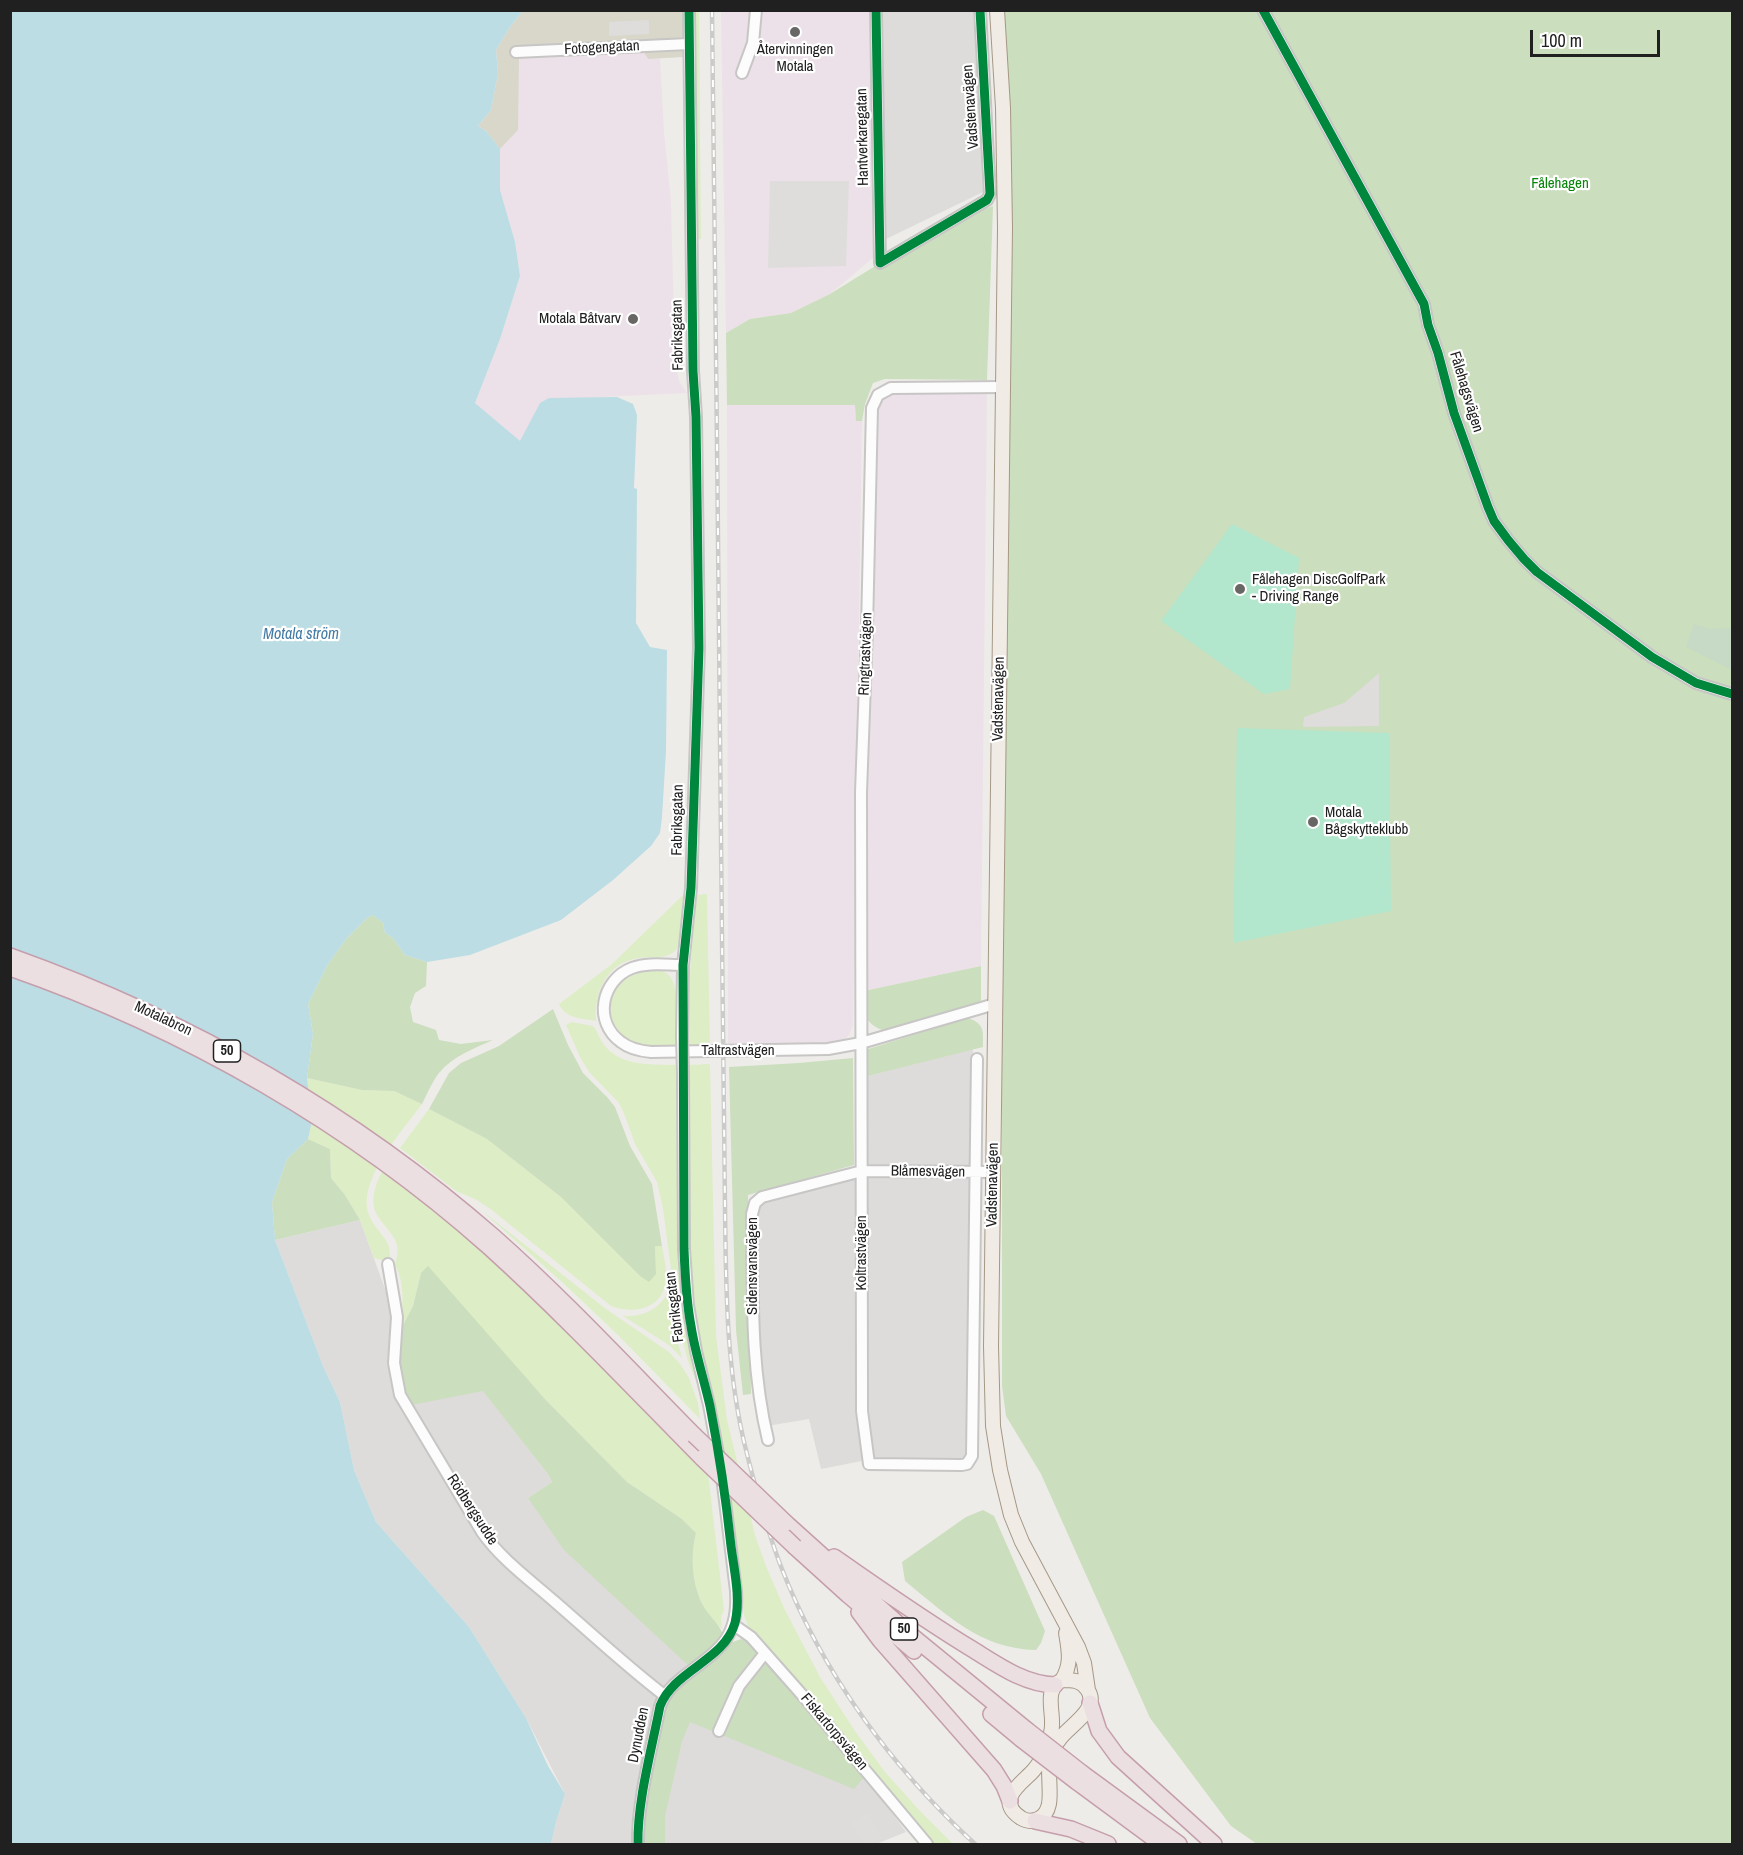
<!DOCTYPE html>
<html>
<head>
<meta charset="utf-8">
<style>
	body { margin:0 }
	#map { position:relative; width:1743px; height:1855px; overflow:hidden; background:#eeece9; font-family:"Archivo Narrow",sans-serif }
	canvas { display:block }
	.frame { position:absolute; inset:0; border:12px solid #202020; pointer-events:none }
	.scale { position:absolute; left:1530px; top:30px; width:130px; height:27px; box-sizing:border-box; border:3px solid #202020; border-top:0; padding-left:8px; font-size:18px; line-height:21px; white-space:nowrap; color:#202020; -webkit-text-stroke:4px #fff; paint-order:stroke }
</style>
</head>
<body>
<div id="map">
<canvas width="1743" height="1855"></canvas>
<div class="frame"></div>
<div class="scale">100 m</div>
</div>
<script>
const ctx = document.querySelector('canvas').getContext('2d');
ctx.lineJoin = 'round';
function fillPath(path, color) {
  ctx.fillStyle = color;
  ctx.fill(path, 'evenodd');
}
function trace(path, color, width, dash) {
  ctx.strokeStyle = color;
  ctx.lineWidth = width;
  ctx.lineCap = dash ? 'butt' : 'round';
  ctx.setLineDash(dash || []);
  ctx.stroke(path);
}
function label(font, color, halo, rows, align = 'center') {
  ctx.font = font + ' "Archivo Narrow",sans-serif';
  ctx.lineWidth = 4.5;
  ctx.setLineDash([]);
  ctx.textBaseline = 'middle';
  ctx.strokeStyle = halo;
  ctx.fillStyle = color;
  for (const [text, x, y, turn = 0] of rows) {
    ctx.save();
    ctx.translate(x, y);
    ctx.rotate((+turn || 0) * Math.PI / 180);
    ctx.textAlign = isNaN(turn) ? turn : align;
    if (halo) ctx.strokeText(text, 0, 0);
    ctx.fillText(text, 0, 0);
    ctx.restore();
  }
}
const residential = new Path2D(`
	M 880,11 L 973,11 L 982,139 L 983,192 L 884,240 Z
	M 973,1049 L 969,1453 L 960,1461 L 872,1459 L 821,1469 L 809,1419 L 767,1426 L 759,1361 L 755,1201 L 864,1171 L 864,1077 Z
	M 360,1220 L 389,1300 L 394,1325 L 389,1371 L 403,1406 L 483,1390 L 547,1473 L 552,1482 L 528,1498 L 691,1668 L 727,1707 L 865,1776 L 906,1832 L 876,1844 L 551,1844 L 556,1822 L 565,1794 L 526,1718 L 469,1627 L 376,1522 L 354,1470 L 340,1402 L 323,1366 L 275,1240 Z`);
const industrial = new Path2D(`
	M 721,11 L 871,11 L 874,257 L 830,294 L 791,313 L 750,319 L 726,333 Z
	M 642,49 L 648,59 L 660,58 L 664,132 L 671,201 L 675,362 L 679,381 L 687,393 L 603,397 L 540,403 L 520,442 L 475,403 L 500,339 L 520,276 L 515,242 L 500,190 L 500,149 L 518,130 L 518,56 Z
	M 891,392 L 987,392 L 981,966 L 864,991 L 874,426 L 878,406 L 883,396 Z
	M 727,405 L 855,405 L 856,420 L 862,421 L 853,1025 L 849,1035 L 843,1041 L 833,1044 L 793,1045 L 728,1044 Z`);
const construction = new Path2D(`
	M 523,11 L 683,11 L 684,57 L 648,59 L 642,49 L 519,56 L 518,130 L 500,149 L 486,131 L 478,126 L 491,110 L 498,73 L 496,50 L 510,27 Z`);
const grass = new Path2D(`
	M 693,11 L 699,11 L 701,239 L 695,239 Z
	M 707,894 L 710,1046 L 689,1046 C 688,994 691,946 697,895 Z
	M 682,896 L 685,896 C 683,908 683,944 675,951 C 666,960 650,956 638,958 C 607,963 594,991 596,1021 C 581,1018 566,1019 559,1004 L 612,964 Z
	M 648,970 C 654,970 661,970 666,973 C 682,982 677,1030 677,1046 C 661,1047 645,1048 631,1040 C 606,1028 604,996 626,979 C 632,975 641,973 648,970 Z
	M 572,1022 L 593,1026 C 598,1032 600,1040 605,1046 C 622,1067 653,1064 677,1065 L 682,1301 L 688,1341 L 705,1404 L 688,1361 L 678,1322 L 663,1209 L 657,1182 L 635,1144 L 625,1116 L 619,1103 L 589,1072 L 580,1057 L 566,1025 Z
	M 710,1064 L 716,1336 L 727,1420 L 755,1535 L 766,1566 L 785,1610 L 820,1677 L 855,1731 L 885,1772 L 920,1811 L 953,1844 L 933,1844 L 886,1789 L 867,1760 L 849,1743 L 748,1626 L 744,1615 L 730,1503 L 692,1306 L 688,1207 L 689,1065 Z
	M 307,1078 L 362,1090 L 394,1091 L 422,1104 C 403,1130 354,1184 370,1217 C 378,1235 394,1240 389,1262 L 374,1258 L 360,1220 L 345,1195 L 331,1178 L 330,1149 L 308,1139 L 312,1121 Z
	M 429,1109 L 487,1139 L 561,1197 L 640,1276 L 656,1274 L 655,1246 L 662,1246 C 664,1258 668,1272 665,1285 C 660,1310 631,1314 611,1306 L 493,1211 L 477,1200 L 456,1191 L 400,1148 Z
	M 383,1170 L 477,1245 L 523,1287 L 708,1473 L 724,1610 L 721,1617 L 722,1629 C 716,1622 708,1615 704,1607 C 692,1585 690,1556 696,1533 L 682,1519 L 627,1482 L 421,1273 L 413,1306 L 401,1329 C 402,1307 406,1285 395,1265 C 397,1257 399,1249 396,1242 C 392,1232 382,1224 377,1215 C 369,1201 376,1182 383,1170 Z
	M 481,1210 L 606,1309 L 669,1352 L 681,1365 L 689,1378 L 698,1403 L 700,1419 L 618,1335 L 562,1282 Z
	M 669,1290 L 673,1323 L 682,1358 L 669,1345 L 623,1316 C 644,1317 660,1309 669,1290 Z`);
const forest = new Path2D(`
	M 1003,11 L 1732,11 L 1732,1844 L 1257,1844 L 1231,1826 L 1150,1718 L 1041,1474 L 1006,1416 L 1002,1386 L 1002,1003 L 1011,207 L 1011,165 Z
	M 993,206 L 987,380 L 885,379 L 873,383 L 865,404 L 862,421 L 856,421 L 855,405 L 727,405 L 726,333 L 750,319 L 791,313 L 830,294 L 885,260 L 976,212 Z
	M 373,915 L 383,923 L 385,933 L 392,937 L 405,955 L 427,962 L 426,986 L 415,993 L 410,1007 L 413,1022 L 436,1030 L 439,1040 L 461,1044 L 493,1040 C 473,1049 453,1056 439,1073 C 432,1082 427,1094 422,1104 L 394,1091 L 362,1090 L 307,1078 L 313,1034 L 308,1004 L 328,964 L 347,938 L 367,918 Z
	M 981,966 L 981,1001 L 885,1031 C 862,1023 865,1013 864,991 Z
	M 553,1009 L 568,1045 L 583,1073 L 607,1097 L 615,1107 L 630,1146 L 652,1184 L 662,1246 L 655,1246 L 656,1274 L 649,1282 L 640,1276 L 561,1197 L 487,1139 L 429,1109 L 449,1073 L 461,1063 L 499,1046 Z
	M 968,1018 C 985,1024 983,1031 983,1047 L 864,1077 L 865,1050 Z
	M 853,1058 L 854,1165 L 748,1195 L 751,1394 L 743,1395 L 736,1330 L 729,1067 L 799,1063 Z
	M 308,1139 L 330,1149 L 331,1178 L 345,1195 L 360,1220 L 275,1240 L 272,1202 L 287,1159 Z
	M 428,1266 L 544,1398 L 627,1482 L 682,1519 L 696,1533 C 690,1556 692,1586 704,1607 C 711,1619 720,1623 724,1638 L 691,1668 L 564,1550 L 528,1498 L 552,1482 L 547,1473 L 483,1391 L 411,1405 L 395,1370 L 401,1329 L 413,1306 L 421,1273 Z
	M 983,1510 L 994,1516 L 1045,1631 L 1041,1643 L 1036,1650 C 980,1649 946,1614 905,1581 L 902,1562 L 966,1517 Z
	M 741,1639 L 751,1643 L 865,1776 L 854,1789 L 690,1722 L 682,1741 L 665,1816 L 665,1844 L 639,1844 L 659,1705 L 676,1689 L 707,1665 L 730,1643 Z`);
const cemetery = new Path2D(`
	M 1694,624 L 1710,629 L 1732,628 L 1732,670 L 1686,647 Z`);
const pitch = new Path2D(`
	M 1232,524 L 1299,558 L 1290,689 L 1264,694 L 1161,621 Z
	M 1237,728 L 1389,733 L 1391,911 L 1233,943 Z`);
const parking = new Path2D(`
	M 649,20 L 649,34 L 609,36 L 609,22 Z
	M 770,181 L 849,181 L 846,266 L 768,268 Z
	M 1379,673 L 1379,726 L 1303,727 L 1304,717 L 1344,703 Z
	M 868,1813 L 883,1838 L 870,1844 L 863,1844 L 850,1823 Z`);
const water = new Path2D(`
	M 11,11 L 523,11 L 510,27 L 496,50 L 498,73 L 491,110 L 478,126 L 486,131 L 500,149 L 500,190 L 515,242 L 520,276 L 500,339 L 475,403 L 520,441 L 540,403 L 549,398 L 617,397 L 633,404 L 637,415 L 634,488 L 637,489 L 636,623 L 650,647 L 667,650 L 666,751 L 662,817 L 660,833 L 651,846 L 613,880 L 561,920 L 470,955 L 427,962 L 405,955 L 392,937 L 385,933 L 383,923 L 373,915 L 367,918 L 347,938 L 328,964 L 308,1004 L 313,1034 L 307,1078 L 312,1121 L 308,1139 L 287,1159 L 272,1202 L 275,1240 L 323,1366 L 340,1402 L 354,1470 L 376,1522 L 469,1627 L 526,1718 L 548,1766 L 565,1794 L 556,1822 L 551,1844 L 11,1844 Z`);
const minor = new Path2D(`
	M 876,10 L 880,263 L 987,200 L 990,194 L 980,10
	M 1263,10 L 1424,304 L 1428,325 L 1438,353 L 1454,413 L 1488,507 L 1494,521 L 1508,540 L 1524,559 L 1537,572 L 1652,657 L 1696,683 L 1732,694
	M 516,52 L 689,44
	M 742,73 L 753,43 L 756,10
	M 683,965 C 666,965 648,962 632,968 C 601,980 593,1022 621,1042 C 630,1049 640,1051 651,1052 L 828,1049 L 861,1043 L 995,1004
	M 682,1036 L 683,965 L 691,888 L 699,648 L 696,417 L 693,371 L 689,10
	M 977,1059 L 972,1456 L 967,1464 L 962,1465 L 869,1464 L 862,1411 L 862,1389 L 861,792 L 867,629 L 872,408 L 878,395 L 891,388 L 1003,387
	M 683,1074 L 684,1249 L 688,1305 L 696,1351 L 709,1405 L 719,1459
	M 388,1264 L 397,1317 L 394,1363 L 400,1395 L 482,1532 C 501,1559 530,1580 555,1602 C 591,1633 626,1666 664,1695
	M 768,1440 C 750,1366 753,1290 752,1214 L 755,1203 L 762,1197 L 862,1171 L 993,1172
	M 734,1625 L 751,1637 L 804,1697 L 927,1844
	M 719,1731 L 739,1686 L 765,1653
	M 638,1844 C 637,1802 652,1748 660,1706 C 665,1693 672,1686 683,1677 C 718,1650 739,1640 736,1591 L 722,1477`);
const major = new Path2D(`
	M 997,10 L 1003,108 L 1005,228 L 991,1346 L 993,1426 L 1000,1470 L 1011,1515 L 1022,1542 L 1078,1647 L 1084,1663 L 1088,1690
	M 1062,1680 C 1072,1680 1081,1680 1087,1689 C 1102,1709 1068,1726 1059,1740 C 1055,1744 1053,1751 1051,1756 C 1044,1775 1059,1810 1038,1819 C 1032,1822 1026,1821 1021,1818 C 994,1800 1022,1783 1033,1771 C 1039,1764 1044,1756 1047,1747 C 1049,1740 1052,1733 1052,1725 C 1053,1709 1044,1689 1062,1680 Z
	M 1062,1680 C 1072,1664 1069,1651 1066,1633`);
const highway = new Path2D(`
	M 10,956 C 189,1020 351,1112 494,1237 C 564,1299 628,1368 694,1435
	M 10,968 C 185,1029 351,1124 489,1247 C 563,1314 632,1387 702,1458
	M 786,1523 L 906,1631 L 1027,1730
	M 795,1547 L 848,1595 L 914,1651
	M 834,1557 C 879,1588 924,1620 972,1649 C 998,1665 1024,1684 1055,1685
	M 859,1612 L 880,1640 L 994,1770 L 1004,1786 L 1010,1801
	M 1090,1703 L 1099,1731 L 1118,1757 L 1214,1844
	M 991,1714 L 1021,1739
	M 1082,1773 L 1179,1844
	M 1077,1782 L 1161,1844
	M 1035,1821 L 1071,1829 L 1108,1844`);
const rail = new Path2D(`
	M 712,10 C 716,320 719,629 722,939 C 723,1028 724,1117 725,1207 C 726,1290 726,1373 747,1454 C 756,1490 767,1529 780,1564 C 821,1671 891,1767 975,1844`);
const minorBridge = new Path2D(`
	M 682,1036 L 683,1074`);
const highwayBridge = new Path2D(`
	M 694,1435 L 786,1523
	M 702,1458 L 795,1547
	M 1027,1730 L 1082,1773
	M 1021,1739 L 1077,1782`);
const cycleway = new Path2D(`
	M 876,10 L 880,263 L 987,200 L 990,194 L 980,10
	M 1263,10 L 1424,304 L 1428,325 L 1438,353 L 1454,413 L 1488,507 L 1494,521 L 1508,540 L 1524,559 L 1537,572 L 1652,657 L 1696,683 L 1732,694
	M 638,1844 C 637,1802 652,1748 660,1706 C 674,1670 724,1661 735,1623 C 741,1598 734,1570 731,1546 C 726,1499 719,1452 710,1406 C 704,1379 695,1353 691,1326 C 686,1300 685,1274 684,1249 L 683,965 L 691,888 L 699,648 L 696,417 L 693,371 L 689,10`);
const markers = [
	[795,32,6,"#686766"],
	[633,319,6,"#686766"],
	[1240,589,6,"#686766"],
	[1313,822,6,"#686766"]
];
const shields = [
	[227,1051,27],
	[904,1629,27]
];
const shieldNames = [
	["50",227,1051],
	["50",904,1629]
];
const streetNames = [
	["Fotogengatan",602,48,-3],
	["Vadstenavägen",971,107,-94],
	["Hantverkaregatan",863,137,-91],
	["Fabriksgatan",678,335,-91],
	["Fålehagsvägen",1466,392,73],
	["Ringtrastvägen",866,654,-88],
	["Vadstenavägen",999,699,-89],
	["Fabriksgatan",678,820,-89],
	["Motalabron",163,1019,25],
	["Taltrastvägen",738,1051],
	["Blåmesvägen",928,1172,1],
	["Vadstenavägen",993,1185,-89],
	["Koltrastvägen",862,1253,-90],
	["Sidensvansvägen",753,1266,-90],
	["Fabriksgatan",675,1307,-97],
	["Rödbergsudde",472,1510,57],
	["Fiskartorpsvägen",834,1732,50],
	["Dynudden",639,1735,-79]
];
const poiNames = [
	["Återvinningen",795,50,"center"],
	["Motala",795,67,"center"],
	["Motala Båtvarv",621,319,"right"],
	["Fålehagen DiscGolfPark",1252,580],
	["- Driving Range",1252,597],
	["Motala",1325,813],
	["Bågskytteklubb",1325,830]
];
const parkNames = [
	["Fålehagen",1560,184]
];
const waterNames = [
	["Motala ström",301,635]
];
fillPath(residential, '#dddcda');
fillPath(industrial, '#ece1e8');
fillPath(construction, '#d8d7ca');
fillPath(grass, '#ddedc6');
fillPath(forest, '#cbdebd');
fillPath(cemetery, '#c6dac6');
fillPath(pitch, '#b2e7cd');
fillPath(parking, '#dedddc');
fillPath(water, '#bbdde3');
trace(minor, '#c7c6c5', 14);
trace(major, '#a59885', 16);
trace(highway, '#c59eac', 18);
trace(minor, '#fcfcfc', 10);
trace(major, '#f1ebe6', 14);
trace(highway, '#ebdfe1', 15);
trace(rail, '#cbcbca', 4.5);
trace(rail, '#fff', 2, [7]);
trace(minorBridge, '#c7c6c5', 14, []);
trace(highwayBridge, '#c59eac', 18, []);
trace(minorBridge, '#fcfcfc', 10);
trace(highwayBridge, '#ebdfe1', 15);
trace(cycleway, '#00873e', 9);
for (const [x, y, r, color] of markers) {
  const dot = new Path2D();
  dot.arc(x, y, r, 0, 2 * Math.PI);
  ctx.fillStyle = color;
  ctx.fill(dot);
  trace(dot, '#fff', 2);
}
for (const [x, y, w] of shields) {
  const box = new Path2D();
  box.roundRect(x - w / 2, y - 11, w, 22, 4.5);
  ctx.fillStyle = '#fff';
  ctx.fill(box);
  trace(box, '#202020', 1.5);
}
label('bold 14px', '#202020', null, shieldNames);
label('15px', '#202020', '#fff', streetNames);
label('15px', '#202020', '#fff', poiNames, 'left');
label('15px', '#078509', '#fff', parkNames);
label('italic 16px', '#427aa5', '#fff', waterNames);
</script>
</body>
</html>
